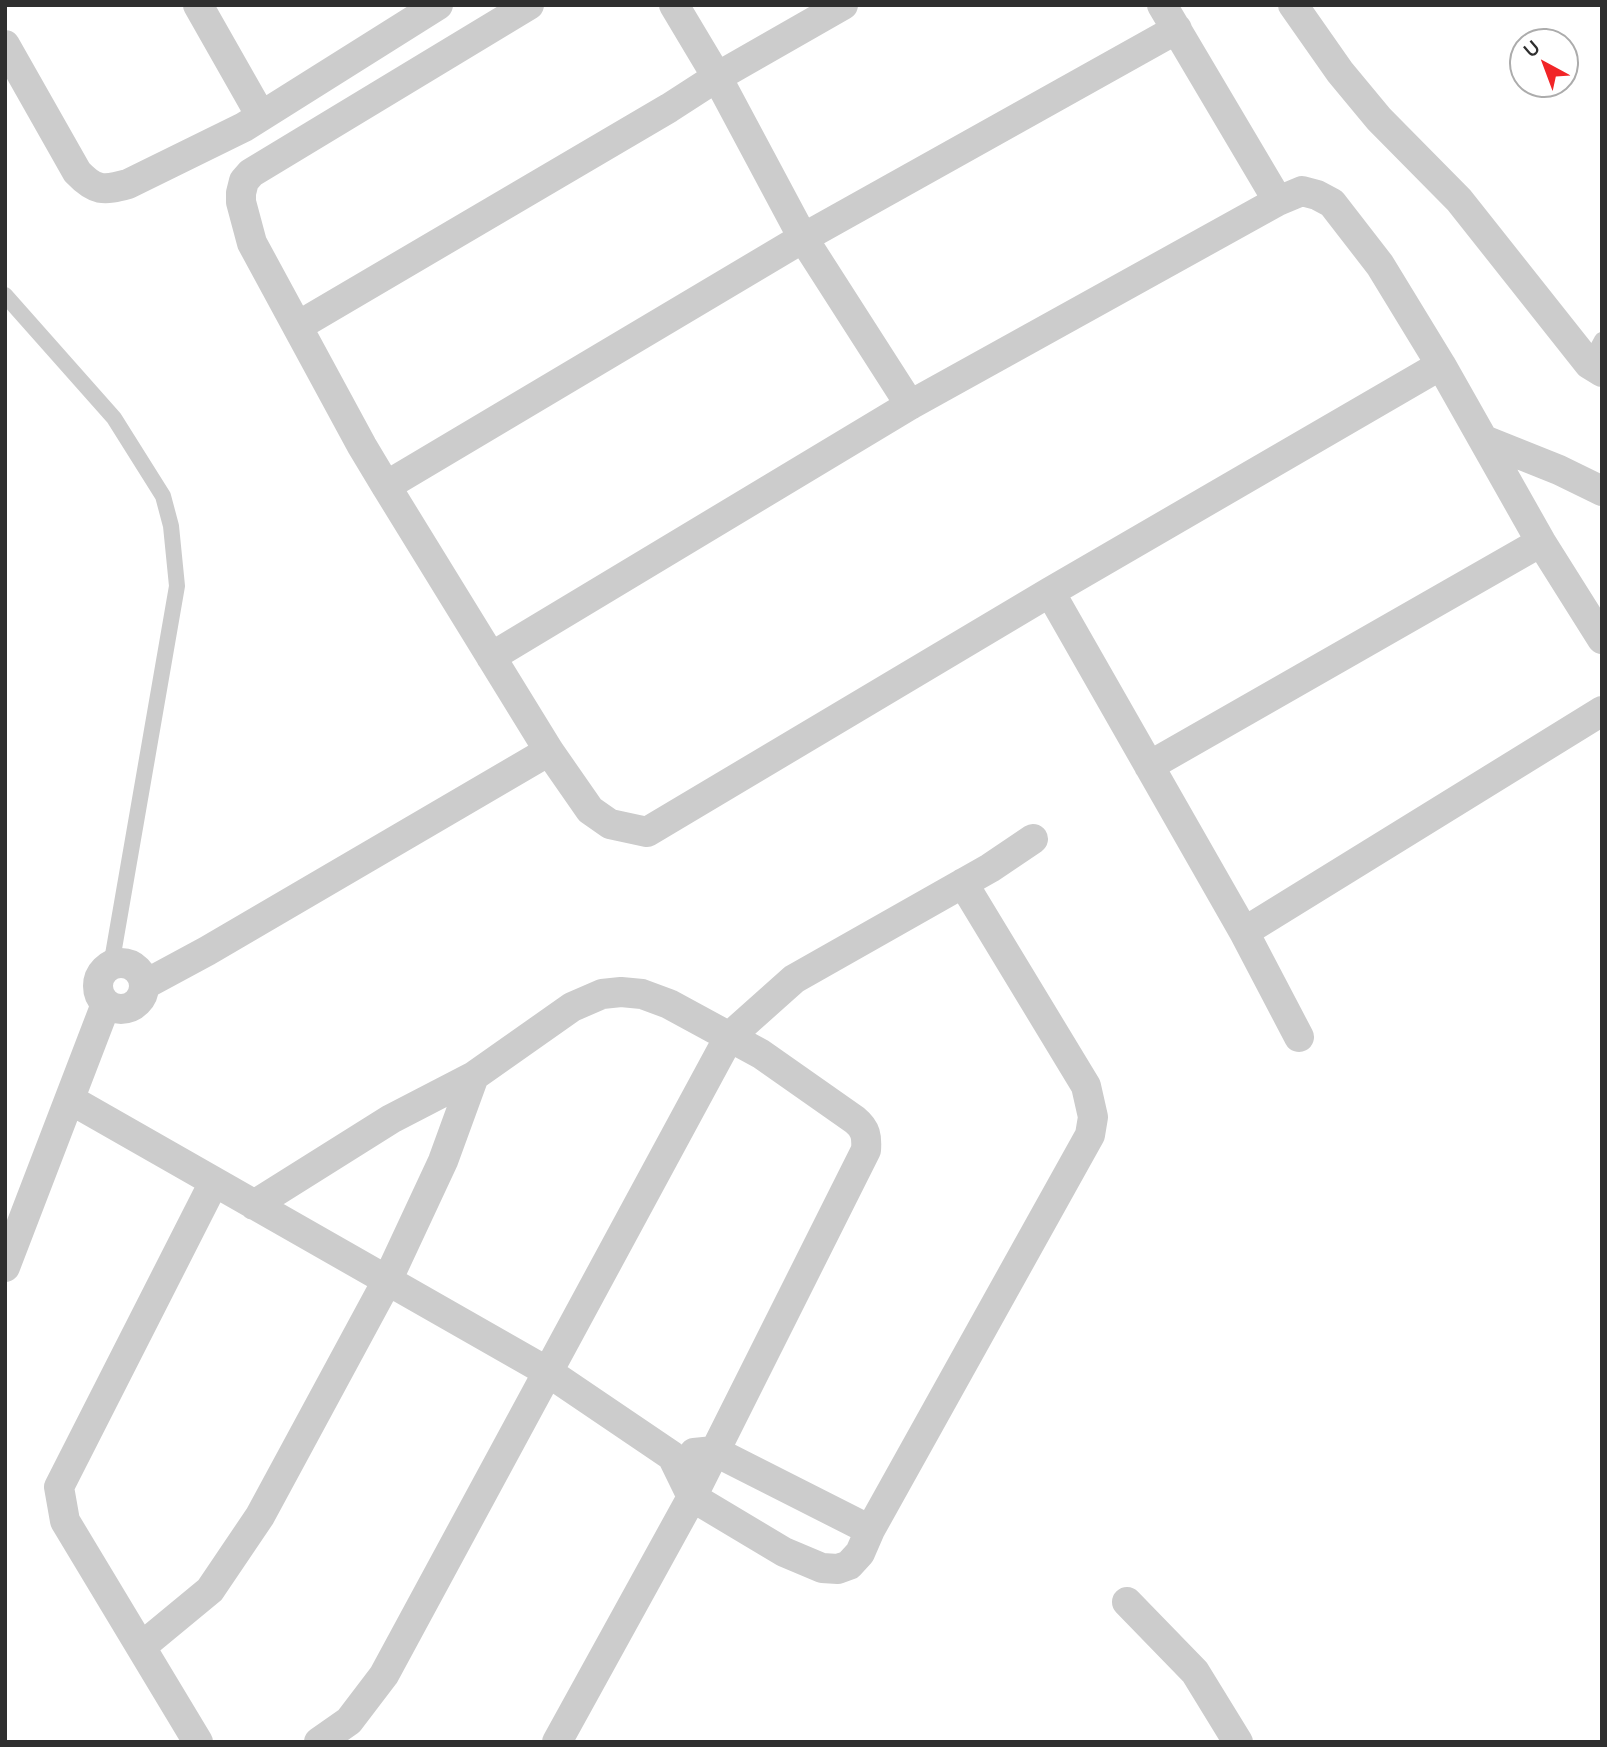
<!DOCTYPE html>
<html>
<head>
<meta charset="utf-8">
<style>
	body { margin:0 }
	#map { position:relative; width:1607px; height:1747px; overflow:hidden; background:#fff; font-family:Manrope,sans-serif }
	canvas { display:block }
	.frame { position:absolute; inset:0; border:7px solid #2f2f2f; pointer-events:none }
	.north { position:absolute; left:1509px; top:28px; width:70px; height:70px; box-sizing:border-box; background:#fff; border:2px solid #acacac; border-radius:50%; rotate:319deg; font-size:19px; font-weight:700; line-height:28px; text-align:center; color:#2f2f2f }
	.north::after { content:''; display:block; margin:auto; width:24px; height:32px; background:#f12527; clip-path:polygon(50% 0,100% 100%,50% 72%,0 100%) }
</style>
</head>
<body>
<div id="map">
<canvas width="1607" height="1747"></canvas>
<div class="frame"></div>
<div class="north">U</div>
</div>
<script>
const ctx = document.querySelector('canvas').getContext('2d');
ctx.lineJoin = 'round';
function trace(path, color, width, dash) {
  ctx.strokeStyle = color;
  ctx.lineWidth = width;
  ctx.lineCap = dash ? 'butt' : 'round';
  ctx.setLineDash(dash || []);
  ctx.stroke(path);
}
const lane = new Path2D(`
	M 5,295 L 114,418 L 163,496 L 171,526 L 177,586 L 111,966
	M 1589,364 L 1602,340`);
const street = new Path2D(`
	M 198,5 L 261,116
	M 843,5 L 717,77 L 803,238 L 1177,29
	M 1162,5 L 1278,201
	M 1293,5 L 1340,72 L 1379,119 L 1459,200 L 1589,364 L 1602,372
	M 5,45 L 77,172 C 95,191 103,191 128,184 L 244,127 L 438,5
	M 298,326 L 669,108 L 717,77 L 674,5
	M 1441,365 L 1541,542 L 1602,639
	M 1484,440 L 1559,470 L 1602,491
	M 386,486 L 803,238 L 910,405
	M 1050,592 L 1244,932 L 1299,1037
	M 491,657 L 910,405 L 1278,201 L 1302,191 L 1317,195 L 1332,203 L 1380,265 L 1441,365 L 1050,592 L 647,832 L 610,824 L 590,810 L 549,751 L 386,486 L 362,446 L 252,243 L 241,202 L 241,193 L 244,181 L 251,173 L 529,5
	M 1149,766 L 1541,542
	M 1244,932 L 1602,711
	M98 986a23 23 0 1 1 46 0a23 23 0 1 1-46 0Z
	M 144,985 L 207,951 L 549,751
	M 71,1100 L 548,1372 L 672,1456 L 692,1497 L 784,1552 L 822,1568 L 838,1569 L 849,1565 L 860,1553 L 870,1530 L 1090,1135 L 1093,1117 L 1086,1086 L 963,883
	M 254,1205 L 391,1119 L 474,1076 L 572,1007 L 602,994 L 621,992 L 642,994 L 669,1004 L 761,1054 L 855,1120 C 866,1129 867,1137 866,1150 L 692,1497 L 557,1742
	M 5,1267 L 106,1004
	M 694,1453 L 714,1451 L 870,1530
	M 1127,1602 L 1195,1672 L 1238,1742
	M 141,1647 L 210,1590 L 260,1516 L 387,1281 L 443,1161 L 474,1076
	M 198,1742 L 65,1521 L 59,1487 L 214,1182
	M 319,1742 L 349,1721 L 384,1675 L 729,1037 L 794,979 L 990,868 L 1033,839`);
trace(lane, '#ccc', 16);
trace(street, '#ccc', 30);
</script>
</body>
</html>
